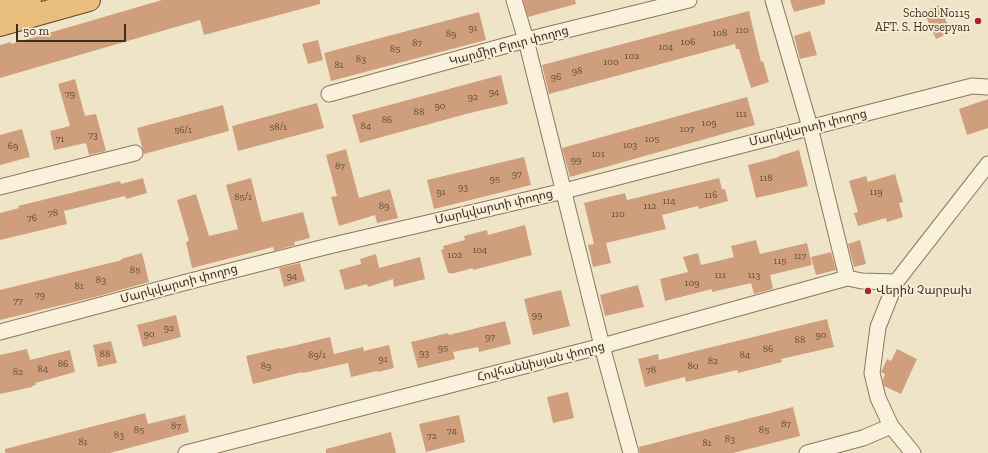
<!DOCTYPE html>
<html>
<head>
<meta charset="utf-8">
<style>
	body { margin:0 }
	#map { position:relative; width:988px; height:453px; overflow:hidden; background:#f0e4c8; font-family:"Zilla Slab",serif }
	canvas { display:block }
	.scale { position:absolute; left:16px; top:24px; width:110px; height:18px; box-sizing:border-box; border:2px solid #3d2e20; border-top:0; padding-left:5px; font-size:12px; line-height:14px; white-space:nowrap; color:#3d2e20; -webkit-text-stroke:3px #f7eed8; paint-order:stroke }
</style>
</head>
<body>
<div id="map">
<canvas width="988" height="453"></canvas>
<div class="scale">50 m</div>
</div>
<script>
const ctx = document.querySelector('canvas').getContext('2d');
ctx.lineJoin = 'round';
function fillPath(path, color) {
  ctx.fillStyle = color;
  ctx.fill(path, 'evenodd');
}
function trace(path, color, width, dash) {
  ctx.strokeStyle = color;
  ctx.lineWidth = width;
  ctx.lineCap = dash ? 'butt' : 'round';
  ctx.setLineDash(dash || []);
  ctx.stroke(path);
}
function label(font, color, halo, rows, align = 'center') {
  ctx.font = font + ' "Zilla Slab","Noto Sans Armenian",serif';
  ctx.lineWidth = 3.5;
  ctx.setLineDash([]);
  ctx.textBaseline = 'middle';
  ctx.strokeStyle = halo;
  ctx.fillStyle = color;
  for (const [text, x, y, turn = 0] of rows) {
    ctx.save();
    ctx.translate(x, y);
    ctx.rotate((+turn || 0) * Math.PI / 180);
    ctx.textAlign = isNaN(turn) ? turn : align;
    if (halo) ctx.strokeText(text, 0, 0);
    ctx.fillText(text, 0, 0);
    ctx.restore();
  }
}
const building = new Path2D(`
	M 162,0 L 320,0 L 320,4 L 204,35 L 200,20 L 0,78 L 0,45 L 11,42 L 11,44 Z
	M 523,0 L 575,0 L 576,4 L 528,17 Z
	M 790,0 L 825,0 L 825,4 L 794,12 Z
	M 939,5 L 951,32 L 936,39 L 924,12 Z
	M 749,11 L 761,62 L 763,61 L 769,82 L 751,88 L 739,49 L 736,49 L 735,44 L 549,94 L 542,65 Z
	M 479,12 L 486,40 L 331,81 L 324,53 Z
	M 810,31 L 817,55 L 800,59 L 794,36 Z
	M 318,40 L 323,60 L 308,64 L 302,44 Z
	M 501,75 L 508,104 L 466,114 L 360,143 L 352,115 Z
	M 75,79 L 85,116 L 96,114 L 106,151 L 89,155 L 86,143 L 54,150 L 50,131 L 70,126 L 58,84 Z
	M 747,97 L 755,125 L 570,177 L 562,148 Z
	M 988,99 L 988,128 L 967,135 L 959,109 Z
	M 317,103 L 324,128 L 238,151 L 232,126 Z
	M 223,105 L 229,131 L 144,154 L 137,128 Z
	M 22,129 L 30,157 L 0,165 L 0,135 Z
	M 346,149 L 359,198 L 390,189 L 398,218 L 377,223 L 375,215 L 339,226 L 331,197 L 337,196 L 326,155 Z
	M 799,150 L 808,186 L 756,198 L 748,165 L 779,157 L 779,156 Z
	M 524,157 L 531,185 L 434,209 L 427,180 Z
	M 895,174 L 903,202 L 899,203 L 903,217 L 887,222 L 886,218 L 858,226 L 854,213 L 858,212 L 849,181 L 866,176 L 868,182 Z
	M 143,178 L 147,193 L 126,199 L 125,196 L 64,211 L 67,224 L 0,240 L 0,213 L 19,208 L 18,206 L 120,181 L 121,184 Z
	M 251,178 L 262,222 L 303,212 L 310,238 L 294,242 L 295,245 L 274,251 L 273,247 L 192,268 L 186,242 L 189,241 L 177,200 L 196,194 L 209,236 L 238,229 L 226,185 Z
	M 719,178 L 722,189 L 725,189 L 728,201 L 699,209 L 698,206 L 662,215 L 666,229 L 606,243 L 611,263 L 593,267 L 588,245 L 594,244 L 584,203 L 625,193 L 627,200 Z
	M 525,225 L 532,255 L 473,270 L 473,268 L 451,274 L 451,273 L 448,273 L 441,250 L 444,249 L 443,246 L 465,240 L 464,236 L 487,230 L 488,235 Z
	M 756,240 L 760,254 L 807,243 L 812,265 L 770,275 L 773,289 L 754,294 L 751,283 L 712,292 L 712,289 L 665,301 L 660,279 L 688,272 L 683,257 L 698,253 L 701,265 L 734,257 L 731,246 Z
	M 860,240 L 866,264 L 854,267 L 848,244 Z
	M 831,252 L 836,270 L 816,275 L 811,257 Z
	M 142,253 L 149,282 L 95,297 L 0,320 L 0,290 L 122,260 L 121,259 Z
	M 376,254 L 379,268 L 420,257 L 425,279 L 394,287 L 393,279 L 368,287 L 367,284 L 345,290 L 339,270 L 361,264 L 360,259 Z
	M 300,263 L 305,281 L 284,287 L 279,268 Z
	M 638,285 L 644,307 L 605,316 L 600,295 Z
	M 561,290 L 570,326 L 533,335 L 524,299 Z
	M 176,315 L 181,337 L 143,347 L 137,325 Z
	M 827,319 L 834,347 L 781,359 L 782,362 L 738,373 L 737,370 L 686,382 L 685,377 L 645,387 L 638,359 L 658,354 L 659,360 Z
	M 505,321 L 511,344 L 479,352 L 478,347 L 453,352 L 455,359 L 418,368 L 411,342 L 448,333 L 449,335 Z
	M 330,337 L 334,354 L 363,347 L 364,351 L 389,345 L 394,368 L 378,372 L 377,371 L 351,377 L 348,363 L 303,373 L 302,372 L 253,384 L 246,356 L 280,348 L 280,349 Z
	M 111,341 L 117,363 L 98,367 L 93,345 Z
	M 27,349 L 30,360 L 70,350 L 75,372 L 35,383 L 36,385 L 32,386 L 32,387 L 0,394 L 0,355 Z
	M 897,349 L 917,359 L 901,394 L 884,386 L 883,379 L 885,374 L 881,372 L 887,359 L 891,361 Z
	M 568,392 L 574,418 L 553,423 L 547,397 Z
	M 793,407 L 800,436 L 733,453 L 640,453 L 639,447 Z
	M 145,413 L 148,424 L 185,415 L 189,432 L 110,453 L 5,453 L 5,449 Z
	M 459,415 L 465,442 L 426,452 L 419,424 Z
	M 391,432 L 396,453 L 326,453 L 326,449 Z`);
const minor = new Path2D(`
	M 514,0 L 526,40 L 602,346 L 631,453
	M 773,0 L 810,127 L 847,278
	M 329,94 L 526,40 L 689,0
	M 0,187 L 135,153
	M 0,332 L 183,283 L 329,246 L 564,191 L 972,86 L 988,87
	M 186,453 L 602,346 L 847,278 L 862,281 L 896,282
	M 807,453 L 863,438 L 891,426
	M 913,453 L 891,426 L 878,398 L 872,373 L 878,327 L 896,282 L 988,164`);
const trunk = new Path2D(`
	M 0,8 L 30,0
	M 0,25 L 89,0`);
const markers = [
	[978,21,4,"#9e2a2b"],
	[868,291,4,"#9e2a2b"]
];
const numberNames = [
	["91",473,28],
	["110",742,30],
	["108",720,33],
	["89",451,34],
	["106",688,42],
	["87",417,43],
	["104",666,47],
	["85",395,49],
	["102",632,56],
	["83",361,59],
	["100",611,62],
	["81",339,65],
	["98",577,71],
	["96",556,77],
	["94",494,92],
	["79",70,94],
	["92",473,97],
	["90",440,106],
	["88",419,112],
	["111",741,114],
	["86",387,120],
	["109",709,123],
	["84",366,126],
	["58/1",278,127],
	["107",687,129],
	["56/1",183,130],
	["73",93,135],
	["71",60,139],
	["105",652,139],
	["103",630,145],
	["69",13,146],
	["101",598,154],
	["99",576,160],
	["87",340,166],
	["97",517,174],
	["118",766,178],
	["95",495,179],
	["93",463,187],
	["91",441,192],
	["119",876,192],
	["116",711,195],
	["85/1",243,197],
	["114",669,201],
	["89",384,206],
	["112",650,206],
	["78",53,213],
	["110",618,214],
	["76",32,218],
	["104",480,250],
	["102",455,255],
	["117",800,256],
	["115",780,261],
	["85",135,270],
	["111",720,275],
	["113",754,275],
	["94",292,276],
	["83",101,280],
	["109",692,283],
	["81",79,286],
	["79",40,295],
	["77",18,301],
	["99",537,315],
	["92",169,328],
	["90",149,334],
	["90",821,335],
	["97",490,337],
	["88",800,340],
	["95",443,348],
	["86",768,349],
	["93",424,353],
	["88",105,354],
	["89/1",317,355],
	["84",745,355],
	["91",383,359],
	["82",713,361],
	["86",63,364],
	["89",266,366],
	["80",693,366],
	["84",43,369],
	["78",651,370],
	["82",18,372],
	["87",786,424],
	["87",176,426],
	["85",139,430],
	["85",764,430],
	["74",452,431],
	["83",119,435],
	["72",432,436],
	["83",730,439],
	["81",83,442],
	["81",707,443]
];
const poiNames = [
	["School No115",970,14],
	["AFT. S. Hovsepyan",970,28],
	["Վերին Չարբախ",876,291,"left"]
];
const streetNames = [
	["Կարմիր Բլուր փողոց",509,46,-15],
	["Մարկվարտի փողոց",808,128,-14],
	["Մարկվարտի փողոց",494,207,-13],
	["Մարկվարտի փողոց",179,284,-15],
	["Հովհաննիսյան փողոց",541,362,-14]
];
fillPath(building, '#cf9f7d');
trace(minor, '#8d765c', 17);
trace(trunk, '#5b4430', 24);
trace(minor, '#faf1dc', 15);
trace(trunk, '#eabe7c', 22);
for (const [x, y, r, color] of markers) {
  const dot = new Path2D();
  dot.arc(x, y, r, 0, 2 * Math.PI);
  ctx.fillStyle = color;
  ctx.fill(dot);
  trace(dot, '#f7eed8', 1.5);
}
label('10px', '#624a37', null, numberNames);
label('12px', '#3d2e20', '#f7eed8', poiNames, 'right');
label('12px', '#3d2e20', '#f7eed8', streetNames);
</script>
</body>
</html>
